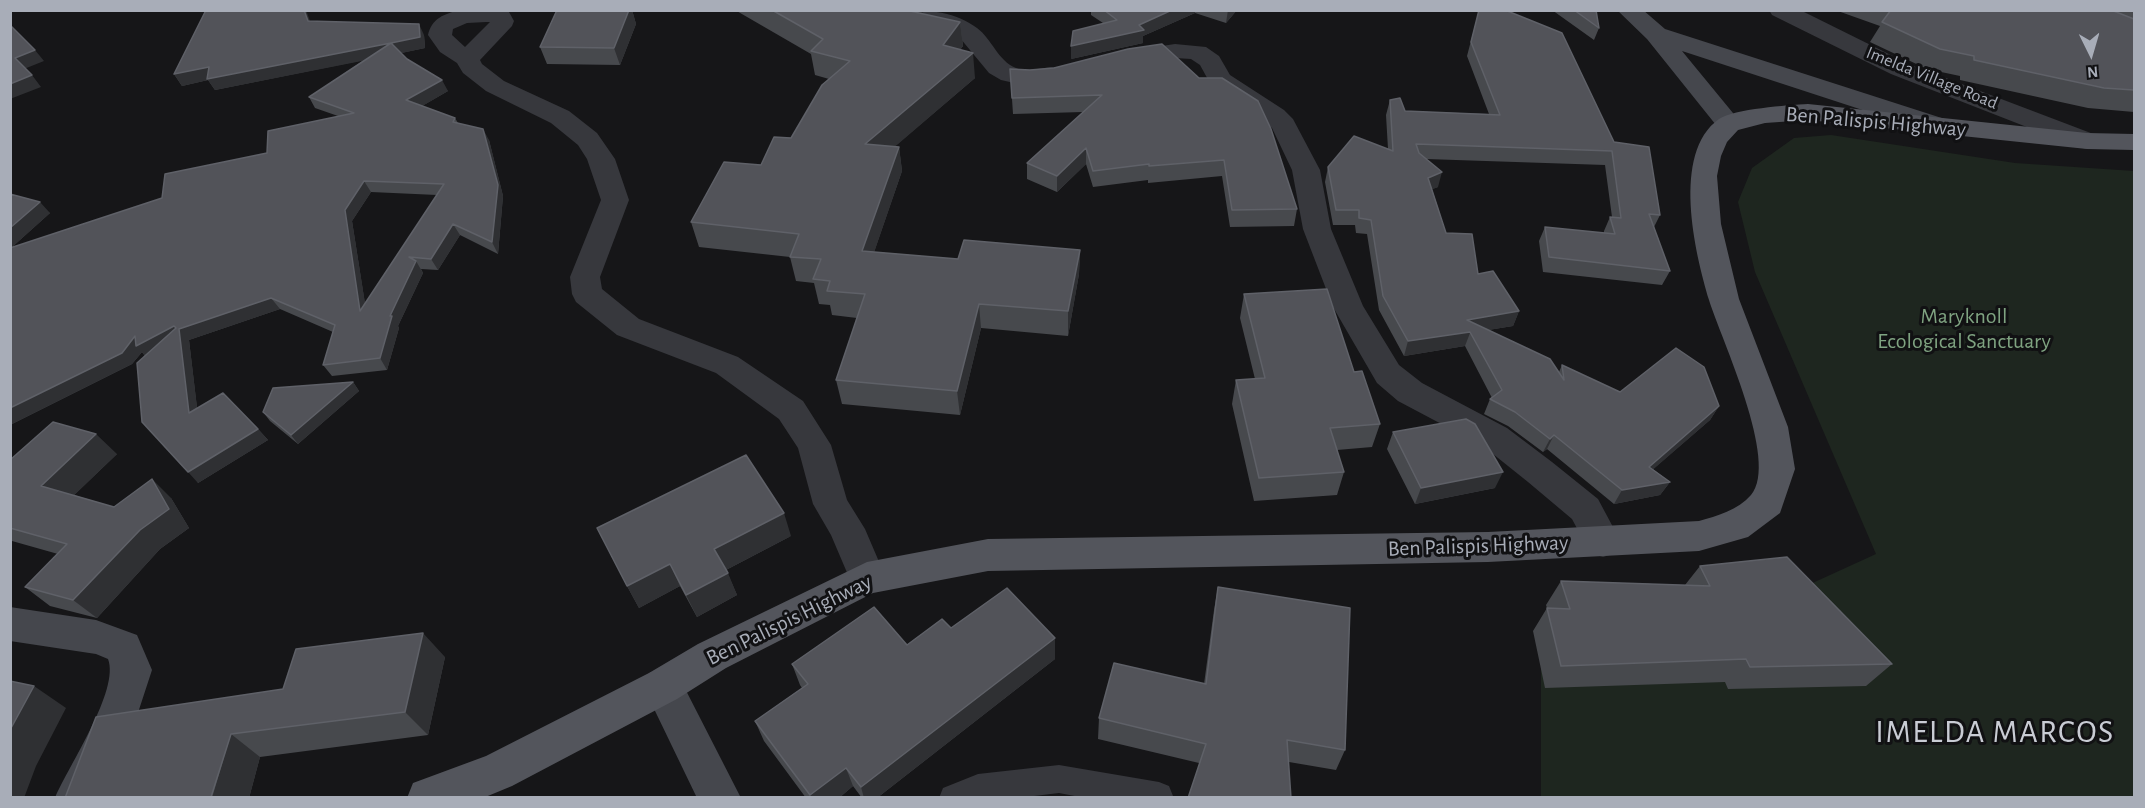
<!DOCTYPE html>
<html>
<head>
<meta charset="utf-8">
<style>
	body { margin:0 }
	#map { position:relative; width:2145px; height:808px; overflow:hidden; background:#161618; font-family:"Alegreya Sans",sans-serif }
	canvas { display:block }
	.frame { position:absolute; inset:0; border:12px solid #a8adb8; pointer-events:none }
	.north { position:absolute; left:2061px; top:24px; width:60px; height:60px; -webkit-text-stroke:4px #111113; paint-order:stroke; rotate:175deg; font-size:16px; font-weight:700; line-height:24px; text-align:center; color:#a8adb8 }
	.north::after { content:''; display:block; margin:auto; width:21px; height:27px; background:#a8adb8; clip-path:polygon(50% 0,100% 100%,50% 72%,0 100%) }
</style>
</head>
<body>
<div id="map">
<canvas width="2145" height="808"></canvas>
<div class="frame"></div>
<div class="north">N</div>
</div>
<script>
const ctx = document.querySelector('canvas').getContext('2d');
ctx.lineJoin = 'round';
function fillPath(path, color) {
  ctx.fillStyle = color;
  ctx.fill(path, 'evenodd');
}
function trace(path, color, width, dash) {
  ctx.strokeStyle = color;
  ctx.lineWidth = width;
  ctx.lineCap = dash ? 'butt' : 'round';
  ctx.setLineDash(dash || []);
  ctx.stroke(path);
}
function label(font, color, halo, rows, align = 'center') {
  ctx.font = font + ' "Alegreya Sans",sans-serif';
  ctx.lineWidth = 6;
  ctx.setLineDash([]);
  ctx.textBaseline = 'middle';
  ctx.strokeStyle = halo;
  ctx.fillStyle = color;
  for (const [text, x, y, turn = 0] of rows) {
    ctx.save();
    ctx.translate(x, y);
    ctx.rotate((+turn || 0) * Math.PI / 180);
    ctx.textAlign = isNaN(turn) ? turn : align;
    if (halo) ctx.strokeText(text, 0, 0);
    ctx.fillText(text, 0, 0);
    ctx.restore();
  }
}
const green = new Path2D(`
	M 1831,135 L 2015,163 L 2134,171 L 2134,797 L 1541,797 L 1541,635 L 1690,639 L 1876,554 L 1755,272 L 1738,202 L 1752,168 L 1794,138 Z`);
const lane = new Path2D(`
	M 1059,765 L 1159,782 L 1169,786 L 1173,796 L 1085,798 L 1059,793 L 1018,798 L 939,798 L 943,788 L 978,774 Z`);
const street = new Path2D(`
	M 460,10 L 509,12 L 514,21 L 512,26 L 480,60 L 482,64 L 504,81 L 569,111 L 597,133 L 615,159 L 629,200 L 600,277 L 602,289 L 639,319 L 738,357 L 803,401 L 831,445 L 847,500 L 865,529 L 886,578 L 880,589 L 867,594 L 854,589 L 831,535 L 813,504 L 798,448 L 779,419 L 716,373 L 617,335 L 576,302 L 572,294 L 570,277 L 601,200 L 587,159 L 578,145 L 551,123 L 486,91 L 463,73 L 457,63 L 440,52 L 428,35 C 432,18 444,14 460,10 ZM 486,22 L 490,22 L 465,47 L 452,35 L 453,29 L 467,23 Z
	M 906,10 C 930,10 956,12 977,28 C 992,39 998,61 1016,68 C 1030,74 1048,64 1063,68 L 1067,73 L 1063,78 L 1023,85 L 1001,80 L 989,73 L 960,38 L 909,15 Z
	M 1769,10 L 1800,10 L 1909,64 L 2096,135 L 2100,141 L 2096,147 L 2087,149 L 2078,147 L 1891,74 L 1772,15 Z
	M 1175,44 L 1206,47 L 1219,56 L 1230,75 L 1284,110 L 1293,119 L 1320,170 L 1331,229 L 1363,306 L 1399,365 L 1422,383 L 1507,428 L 1552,462 L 1598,499 L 1621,542 L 1616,553 L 1603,557 L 1590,553 L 1572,519 L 1528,482 L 1483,446 L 1398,401 L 1377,383 L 1333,307 L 1303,229 L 1292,170 L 1272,128 L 1211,85 L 1200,65 L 1191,59 L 1175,58 L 1125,65 L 1116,63 L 1113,58 L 1116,53 Z`);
const secondary = new Path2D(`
	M 1617,10 L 1643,10 L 1665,29 L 1951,121 L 1955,127 L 1951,133 L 1942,135 L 1933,133 L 1682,51 L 1742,124 L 1738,130 L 1729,132 L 1720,130 L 1647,39 Z
	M 10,607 L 96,620 L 137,635 L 152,670 L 133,728 L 99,798 L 55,798 C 69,765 120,690 108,659 L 96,654 L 10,641 Z
	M 663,668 L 677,673 L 741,798 L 697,798 L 643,686 L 649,673 Z`);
const primary = new Path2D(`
	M 1808,104 L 2087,133 L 2134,134 L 2134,150 L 2087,149 L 1808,120 L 1765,123 L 1738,130 L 1727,142 L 1721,156 L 1717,176 L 1721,224 L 1739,299 L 1788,427 L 1795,469 L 1780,513 L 1748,537 L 1699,551 L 1488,562 L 988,571 L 873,593 L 726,668 L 677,699 L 512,786 L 483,798 L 407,798 L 413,783 L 486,756 L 649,673 L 698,644 L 867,562 L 988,539 L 1488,532 L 1699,521 C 1717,516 1738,510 1751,495 C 1780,462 1721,339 1709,300 C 1695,253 1671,153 1719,119 C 1734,109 1788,105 1808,104 Z`);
const wall = new Path2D(`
	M 557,10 L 632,10 L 636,24 L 620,65 L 547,64 L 540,47 Z
	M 735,10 L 923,10 L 923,14 L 960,22 L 963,46 L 960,50 L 975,78 L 895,146 L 899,147 L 902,171 L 874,252 L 958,259 L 1080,250 L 1079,274 L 1068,336 L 981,328 L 960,415 L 842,404 L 836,380 L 857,318 L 832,315 L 830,305 L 819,304 L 814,283 L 796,281 L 790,257 L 699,247 L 691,222 L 761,165 L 791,138 L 829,79 L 815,75 L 811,54 Z
	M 1091,10 L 1237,10 L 1226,23 L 1195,13 L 1143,36 L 1143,43 L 1071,59 L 1103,23 L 1091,15 Z
	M 1479,10 L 1614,142 L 1660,215 L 1654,227 L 1670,271 L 1662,285 L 1543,272 L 1539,241 L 1545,227 L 1604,233 L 1604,231 L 1610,217 L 1612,217 L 1605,165 L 1426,159 L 1438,187 L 1432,189 L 1446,233 L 1478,274 L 1519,311 L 1513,326 L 1488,330 L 1559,372 L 1562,365 L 1620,392 L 1719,406 L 1710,420 L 1653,469 L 1670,482 L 1660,495 L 1614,504 L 1547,449 L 1543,452 L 1508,426 L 1484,414 L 1490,399 L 1492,398 L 1465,346 L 1404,356 L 1379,310 L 1367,234 L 1356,233 L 1355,225 L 1333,225 L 1325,182 L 1328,167 L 1388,149 L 1386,115 L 1390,100 L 1405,111 L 1489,114 L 1467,56 Z
	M 1552,10 L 1596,10 L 1599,28 L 1594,40 Z
	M 1835,10 L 2134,10 L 2134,112 L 2088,108 L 1960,80 L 1960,76 L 1927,69 L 1870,42 L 1880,26 Z
	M 310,21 L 424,35 L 425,48 L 401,53 L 407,59 L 448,91 L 422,106 L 455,118 L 458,123 L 489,140 L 503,196 L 498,254 L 460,235 L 438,270 L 421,269 L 423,273 L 398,326 L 399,328 L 387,370 L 332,376 L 323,365 L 333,332 L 280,309 L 189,340 L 197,408 L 258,429 L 268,440 L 198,483 L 145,356 L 142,352 L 132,364 L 10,425 L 10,194 L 50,213 L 11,248 L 162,198 L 267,153 L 338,116 L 315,108 L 309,97 L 364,60 L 215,90 L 208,80 L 182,86 L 174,74 ZM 371,192 L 437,195 L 365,304 L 352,221 Z
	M 1128,49 L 1297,209 L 1294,226 L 1230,227 L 1222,176 L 1148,183 L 1148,180 L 1093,187 L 1086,164 L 1057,192 L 1027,179 L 1027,163 L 1083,112 L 1013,114 L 1010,69 L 1030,70 L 1054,68 Z
	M 1244,294 L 1354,372 L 1380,424 L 1372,447 L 1337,450 L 1344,472 L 1337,495 L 1254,501 L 1232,404 L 1236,380 L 1255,379 L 1240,318 Z
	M 353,382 L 359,391 L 298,444 L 270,421 L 263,412 Z
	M 1393,432 L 1495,488 L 1415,504 L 1387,449 Z
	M 117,454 L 74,495 L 114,507 L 171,498 L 189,528 L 160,549 L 97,618 L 50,606 L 25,587 L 58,554 L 12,541 L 10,543 L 10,460 Z
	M 791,536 L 726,570 L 737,595 L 697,617 L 680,586 L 639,608 L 627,586 Z
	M 1700,566 L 1892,664 L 1866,686 L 1728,689 L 1725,682 L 1545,688 L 1533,631 L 1547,608 L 1546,605 L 1561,581 L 1685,585 Z
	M 1218,587 L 1345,750 L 1336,770 L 1289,762 L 1199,763 L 1098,739 L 1099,718 L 1204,684 L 1214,610 Z
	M 951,628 L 1055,638 L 1055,659 L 877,798 L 862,798 L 853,786 L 839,798 L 806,798 L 764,741 L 755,721 L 802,688 L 800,685 L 792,664 L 907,645 Z
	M 445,657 L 428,735 L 260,757 L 249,798 L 65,798 L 283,689 Z`);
const shadedWall = new Path2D(`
	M 304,10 L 306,10 L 314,32 L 308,21 Z
	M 629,10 L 632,10 L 636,24 L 620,65 L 614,48 Z
	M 910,10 L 923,10 L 924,24 Z
	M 1172,10 L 1195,10 L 1195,13 L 1143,36 L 1143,43 L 1071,59 L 1071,46 L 1139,25 Z
	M 1228,10 L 1237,10 L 1226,23 Z
	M 960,22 L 963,46 L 945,69 L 943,45 Z
	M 419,24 L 424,35 L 425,48 L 397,54 L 391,43 Z
	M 391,43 L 397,54 L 215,90 L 208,80 L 182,86 L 174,74 L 209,67 Z
	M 35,50 L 44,61 L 24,69 L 15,58 Z
	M 973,53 L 975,78 L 869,169 L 865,144 Z
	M 32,75 L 41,87 L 10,99 L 10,84 Z
	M 442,80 L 448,91 L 412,112 L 406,100 Z
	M 483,129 L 489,140 L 503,196 L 498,254 L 492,242 Z
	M 899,147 L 902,171 L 866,276 L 862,251 Z
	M 1086,148 L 1086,164 L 1057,192 L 1057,176 Z
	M 1442,172 L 1438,187 L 1423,193 L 1428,178 Z
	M 364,181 L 371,192 L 352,221 L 368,322 L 360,311 L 345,210 Z
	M 40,202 L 50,213 L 10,249 L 10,228 Z
	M 453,224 L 460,235 L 438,270 L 431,259 Z
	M 1080,250 L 1079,274 L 1068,336 L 1068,311 Z
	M 416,261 L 423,273 L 398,326 L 399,328 L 387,370 L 380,358 L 390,316 Z
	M 271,298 L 280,309 L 189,340 L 199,424 L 189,413 L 142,352 L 132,364 L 10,425 L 10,408 L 135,336 L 174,326 L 179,329 Z
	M 979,304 L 981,328 L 960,415 L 957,391 Z
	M 1519,311 L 1513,326 L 1470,333 L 1465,346 L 1404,356 L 1408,341 L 1467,320 Z
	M 353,382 L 359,391 L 298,444 L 291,435 Z
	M 1719,406 L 1710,420 L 1641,480 L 1649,467 Z
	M 258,429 L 268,440 L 198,483 L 188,472 Z
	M 96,434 L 117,454 L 64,505 L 41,486 Z
	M 1554,435 L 1547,449 L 1543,452 L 1550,439 Z
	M 1503,472 L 1495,488 L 1415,504 L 1421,488 Z
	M 152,479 L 171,498 L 189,528 L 160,549 L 97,618 L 73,600 Z
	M 1670,482 L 1660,495 L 1614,504 L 1622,490 Z
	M 784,513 L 791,536 L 724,571 L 714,549 Z
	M 670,564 L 680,586 L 639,608 L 627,586 Z
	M 728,573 L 737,595 L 697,617 L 686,595 Z
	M 423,633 L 445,657 L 428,735 L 405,712 Z
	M 1055,638 L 1055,659 L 877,798 L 864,798 L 861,787 Z
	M 34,686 L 66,708 L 36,766 L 24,798 L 10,798 L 10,730 Z
	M 231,734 L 260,757 L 249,798 L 212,798 Z
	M 846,768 L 853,786 L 839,798 L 811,798 L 810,795 Z`);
const building = new Path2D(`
	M 206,10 L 304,10 L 308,21 L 419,24 L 420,37 L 391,43 L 407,59 L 442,80 L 406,100 L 455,118 L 453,122 L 483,129 L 498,185 L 492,242 L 453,224 L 431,259 L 409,257 L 416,261 L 390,316 L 392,316 L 380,358 L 323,365 L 335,325 L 271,298 L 179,329 L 189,413 L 223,393 L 258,429 L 188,472 L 142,422 L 137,363 L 176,328 L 174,326 L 136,346 L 135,336 L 122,353 L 10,408 L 10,248 L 162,198 L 165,174 L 267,153 L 268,131 L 354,113 L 309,97 L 391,43 L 207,79 L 209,67 L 174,74 ZM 364,181 L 444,184 L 360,311 L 345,210 Z
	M 557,10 L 629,10 L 614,48 L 540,47 Z
	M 772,10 L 910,10 L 910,11 L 960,22 L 943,45 L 973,53 L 865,144 L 899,147 L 862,251 L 958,259 L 964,240 L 1080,250 L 1068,311 L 979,304 L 957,391 L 836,380 L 865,294 L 827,291 L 830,281 L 813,279 L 821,259 L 790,257 L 799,234 L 691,222 L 724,162 L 761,165 L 774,137 L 791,138 L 822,85 L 850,61 L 811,51 L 823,39 Z
	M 1104,10 L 1172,10 L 1139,25 L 1144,30 L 1071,46 L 1073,31 L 1117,20 Z
	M 1479,10 L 1505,10 L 1562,33 L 1614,142 L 1649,147 L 1660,215 L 1649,214 L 1670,271 L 1549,257 L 1545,227 L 1615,234 L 1610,217 L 1621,218 L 1612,151 L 1416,144 L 1419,153 L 1442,172 L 1428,178 L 1446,233 L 1472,234 L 1478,274 L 1493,271 L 1519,311 L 1467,320 L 1550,359 L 1564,380 L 1562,365 L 1620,392 L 1676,348 L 1704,367 L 1719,406 L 1649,467 L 1670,482 L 1622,490 L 1554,435 L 1550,439 L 1515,412 L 1490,399 L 1502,390 L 1470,332 L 1408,341 L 1383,296 L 1371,220 L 1359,218 L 1359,210 L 1336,210 L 1328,167 L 1354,136 L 1393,151 L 1390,100 L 1400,98 L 1405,111 L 1500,115 L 1471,42 Z
	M 1574,10 L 1596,10 L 1599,28 Z
	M 1891,10 L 2111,10 L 2134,19 L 2134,90 L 2104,88 L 1974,60 L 1974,56 L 1940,49 L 1882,22 Z
	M 10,25 L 35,50 L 15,58 L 32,75 L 10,84 Z
	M 1162,44 L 1199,78 L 1222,78 L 1258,101 L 1271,129 L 1297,209 L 1232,210 L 1224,160 L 1149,166 L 1149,164 L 1093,171 L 1086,148 L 1057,176 L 1027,163 L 1102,95 L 1012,98 L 1010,69 L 1030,70 L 1054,68 L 1128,49 Z
	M 10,194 L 40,202 L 10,228 Z
	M 1327,289 L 1354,372 L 1362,371 L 1380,424 L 1330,428 L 1344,472 L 1259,478 L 1236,380 L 1265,378 L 1244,294 Z
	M 353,382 L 291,435 L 263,412 L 273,388 Z
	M 1466,419 L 1475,424 L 1503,472 L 1421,488 L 1393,432 Z
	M 53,422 L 96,434 L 41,486 L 114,507 L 152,479 L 169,509 L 140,530 L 73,600 L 25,587 L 67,544 L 10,528 L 10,460 Z
	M 746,455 L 784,513 L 714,549 L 728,573 L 686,595 L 670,564 L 627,586 L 597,528 Z
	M 1787,557 L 1892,664 L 1750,667 L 1746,659 L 1561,666 L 1547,608 L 1570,609 L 1561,581 L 1710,586 L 1700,566 Z
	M 1218,587 L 1350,608 L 1345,750 L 1287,740 L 1291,798 L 1188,798 L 1206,744 L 1099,718 L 1114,663 L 1206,684 Z
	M 1007,588 L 1055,638 L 861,787 L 846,768 L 810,795 L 755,721 L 808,684 L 792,664 L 874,607 L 907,645 L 942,619 L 951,628 Z
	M 423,633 L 405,712 L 231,734 L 211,797 L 65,798 L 96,717 L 283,689 L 296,649 Z
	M 10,681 L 34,686 L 10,730 Z`);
const farStreetnames = [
	["Imelda Village Road",1932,78,22]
];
const streetNames = [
	["Ben Palispis Highway",1876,122,5],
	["Ben Palispis Highway",1478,546,-2],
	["Ben Palispis Highway",789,620,-26]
];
const parkNames = [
	["Maryknoll",1964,316],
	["Ecological Sanctuary",1964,341]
];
const nearQuarternames = [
	["IMELDA MARCOS",1995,732]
];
fillPath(green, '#1e261f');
fillPath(lane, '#37383d');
fillPath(street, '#37383d');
fillPath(secondary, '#45474d');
fillPath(primary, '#53555c');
fillPath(wall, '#47494d');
fillPath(shadedWall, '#2f3033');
fillPath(building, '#525359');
trace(building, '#5f6168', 1.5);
label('18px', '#a8adb8', '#111113', farStreetnames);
label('22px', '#a8adb8', '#111113', streetNames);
label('22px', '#7fa381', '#111113', parkNames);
ctx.letterSpacing = '1.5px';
label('32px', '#c9ccd4', '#111113', nearQuarternames);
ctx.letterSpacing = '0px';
</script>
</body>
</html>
